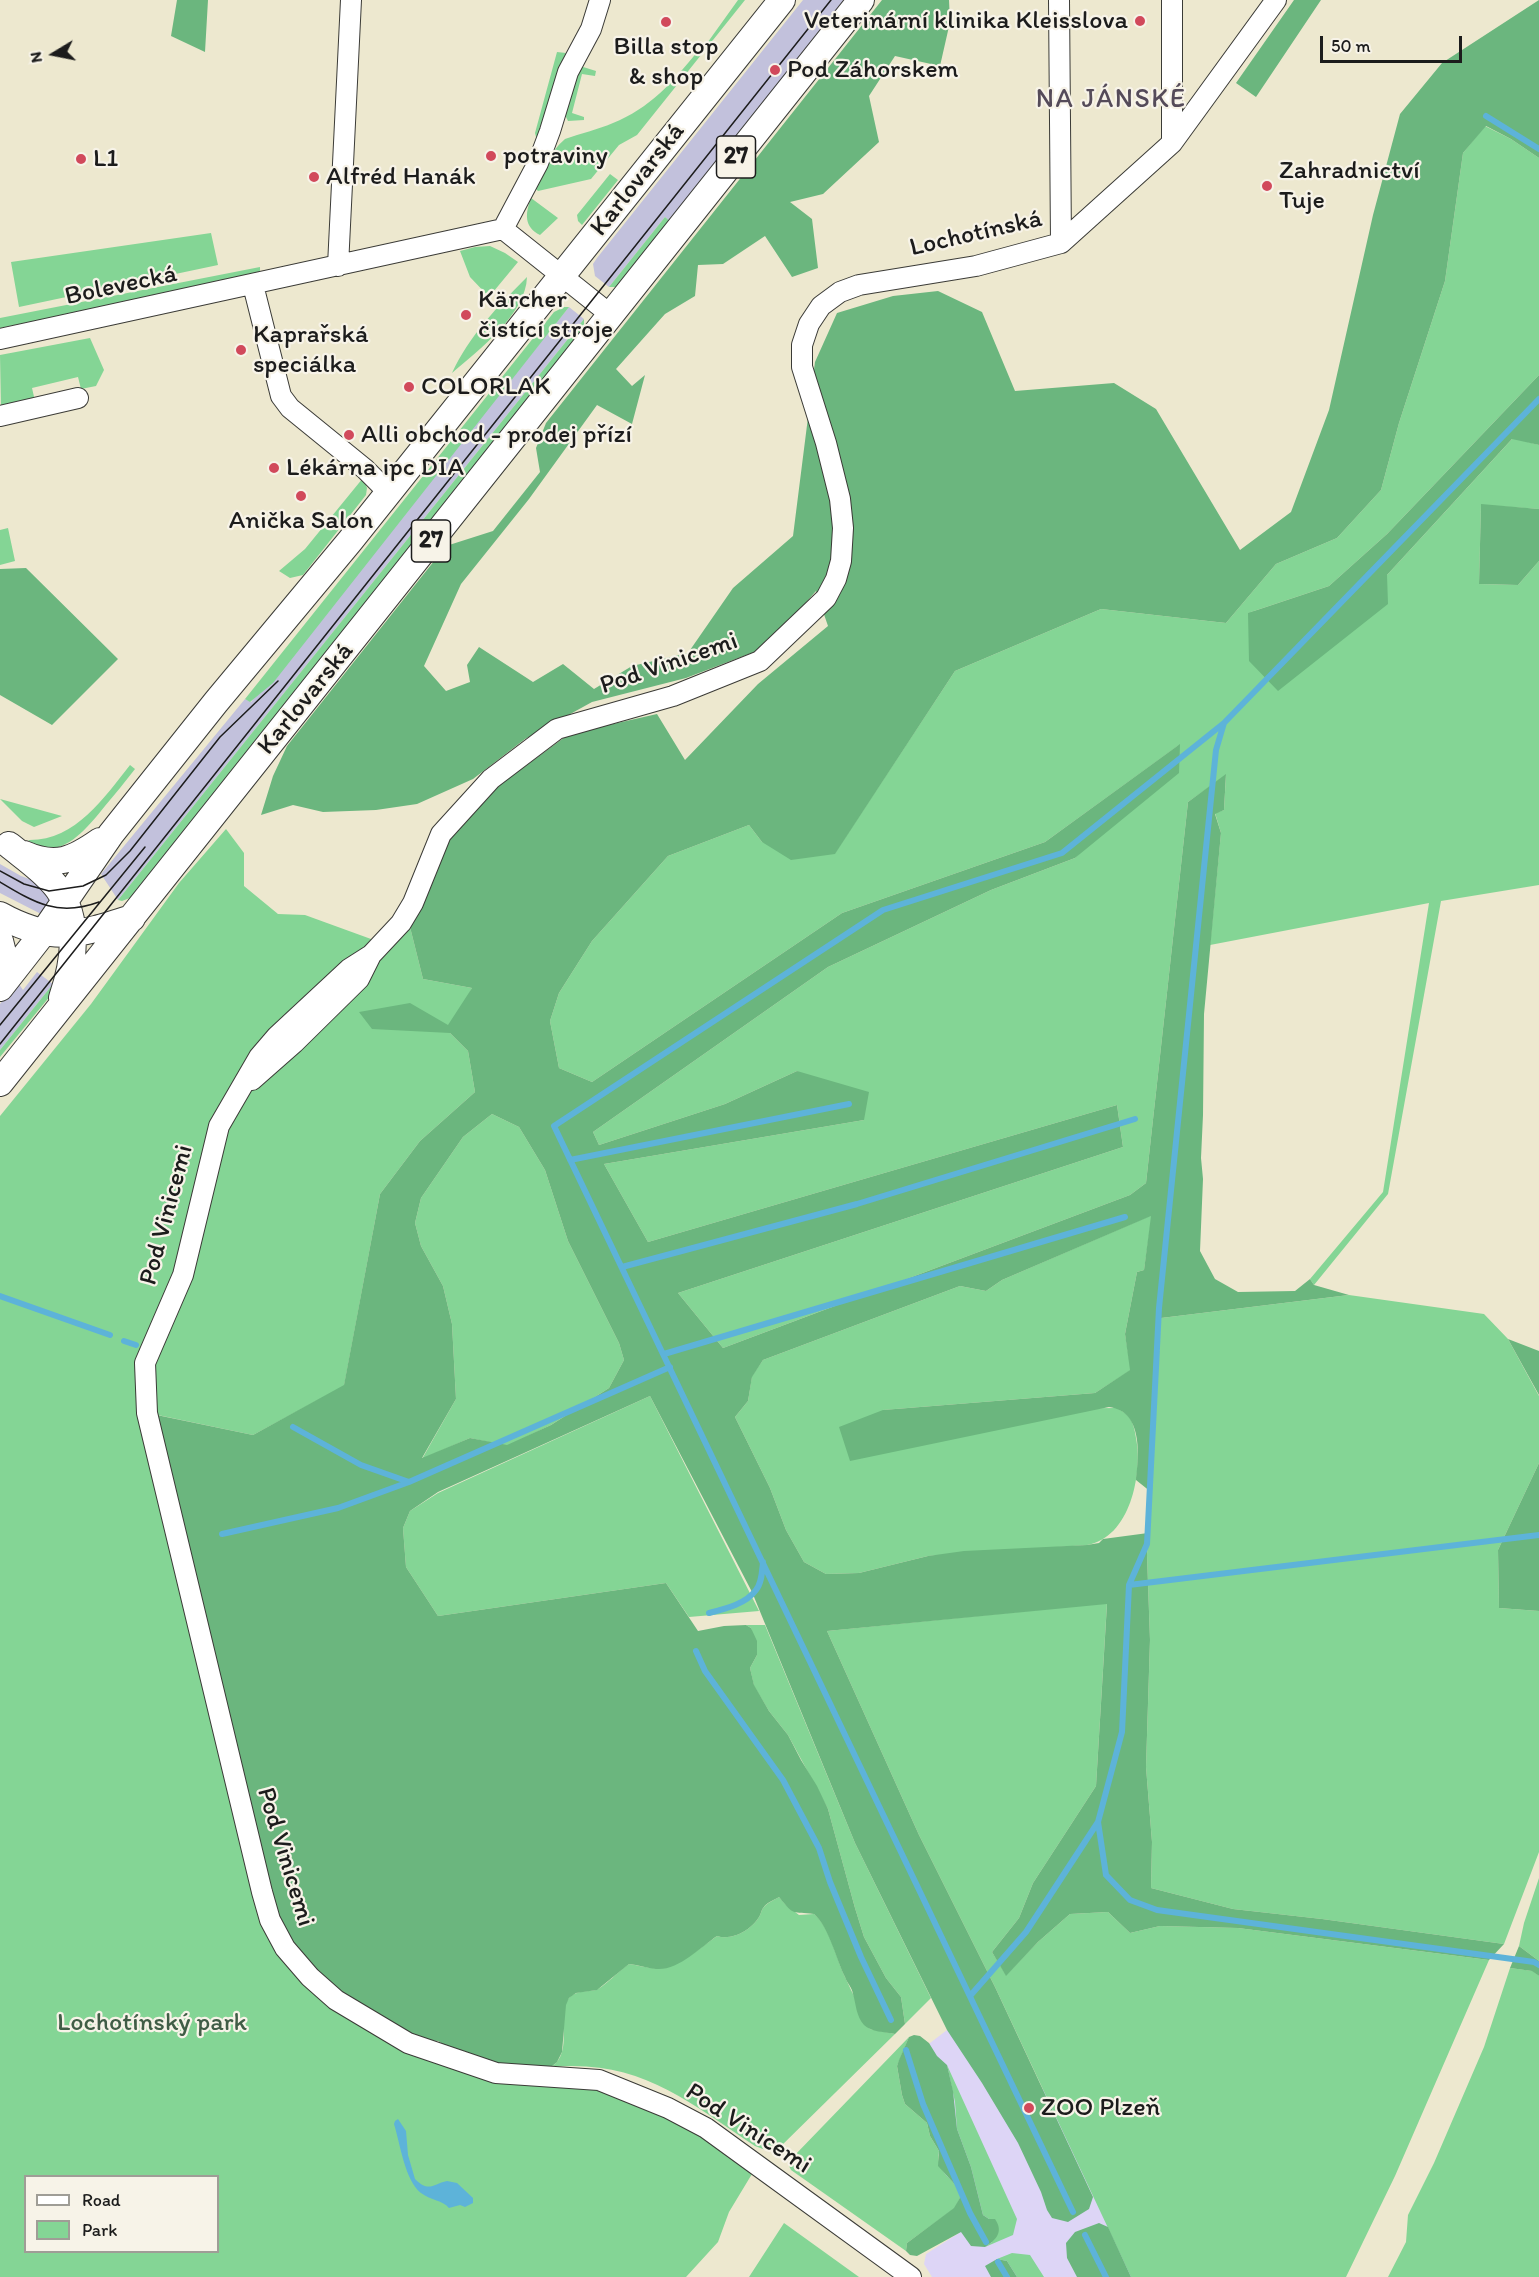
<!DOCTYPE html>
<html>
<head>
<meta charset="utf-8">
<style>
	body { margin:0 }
	#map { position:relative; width:1539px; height:2277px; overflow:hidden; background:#ede8cf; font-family:Itim,sans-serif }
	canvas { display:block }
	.legend { position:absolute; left:24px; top:2175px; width:195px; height:78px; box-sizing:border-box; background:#f7f3e8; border:2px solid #9f9d96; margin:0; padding:8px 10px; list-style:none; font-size:18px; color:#1c1c1c }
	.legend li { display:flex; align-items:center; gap:12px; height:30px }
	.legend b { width:30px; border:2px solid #9f9d96 }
	.north { position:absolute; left:24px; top:24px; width:60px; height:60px; -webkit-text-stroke:4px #f7f3e8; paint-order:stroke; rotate:260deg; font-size:16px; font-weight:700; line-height:24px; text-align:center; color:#1c1c1c }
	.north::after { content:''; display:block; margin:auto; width:21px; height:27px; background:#1c1c1c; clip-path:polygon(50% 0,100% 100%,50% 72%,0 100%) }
	.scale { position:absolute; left:1320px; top:36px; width:142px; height:27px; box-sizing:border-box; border:3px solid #1c1c1c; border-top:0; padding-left:8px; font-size:18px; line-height:21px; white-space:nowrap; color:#1c1c1c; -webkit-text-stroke:4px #f7f3e8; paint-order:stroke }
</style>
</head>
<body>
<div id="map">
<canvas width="1539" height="2277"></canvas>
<ul class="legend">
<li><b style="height:8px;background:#fff"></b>Road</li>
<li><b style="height:16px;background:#84d595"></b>Park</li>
</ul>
<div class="north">N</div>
<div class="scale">50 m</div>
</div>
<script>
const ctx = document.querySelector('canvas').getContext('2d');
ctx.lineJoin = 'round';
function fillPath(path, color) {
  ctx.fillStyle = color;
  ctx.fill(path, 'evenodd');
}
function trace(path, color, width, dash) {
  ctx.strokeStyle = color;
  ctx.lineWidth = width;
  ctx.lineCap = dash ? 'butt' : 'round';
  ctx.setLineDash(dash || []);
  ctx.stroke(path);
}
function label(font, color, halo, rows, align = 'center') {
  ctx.font = font + ' Itim,sans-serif';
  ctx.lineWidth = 4.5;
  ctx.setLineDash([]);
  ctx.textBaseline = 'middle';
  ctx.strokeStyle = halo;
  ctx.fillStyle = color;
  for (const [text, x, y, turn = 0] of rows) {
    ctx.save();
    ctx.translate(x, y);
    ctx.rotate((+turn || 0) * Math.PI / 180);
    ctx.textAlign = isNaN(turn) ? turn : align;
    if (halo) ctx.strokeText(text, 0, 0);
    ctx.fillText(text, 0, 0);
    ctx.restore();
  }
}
const built = new Path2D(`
	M 947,2030 L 1346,2277 L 932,2277 L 924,2264 L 926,2254 L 959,2233 L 913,2056 Z`);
const industrial = new Path2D(`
	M 803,0 L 846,0 L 672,223 L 665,217 L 609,287 L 595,276 L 593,264 L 597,258 Z
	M 569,307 L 584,319 L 118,900 L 101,874 L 245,699 L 251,702 Z
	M 0,864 L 21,876 L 40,883 L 56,896 L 41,914 L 0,893 Z
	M 37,972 L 53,984 L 0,1050 L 0,1004 L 15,984 L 19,984 L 23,990 Z`);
const green = new Path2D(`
	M 738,0 L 745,0 L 637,135 L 619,145 L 591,179 L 538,191 L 536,189 C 542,172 550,151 565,139 C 581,133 597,130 613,123 C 649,109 674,81 697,52 L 700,53 Z
	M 557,52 L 566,53 L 559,68 L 540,139 L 536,137 L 535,133 Z
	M 580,66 L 596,71 L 595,76 L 582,74 L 572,113 L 584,117 L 584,120 L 568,121 L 564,113 Z
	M 1485,126 L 1511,139 L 1539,158 L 1539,375 L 1387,534 L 1329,586 L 1248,613 L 1387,575 L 1513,438 L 1539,445 L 1539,509 L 1481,505 L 1479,584 L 1518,585 L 1539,561 L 1539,885 L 1441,901 L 1388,1194 L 1314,1285 L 1310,1279 L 1383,1192 L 1429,903 L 1210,945 L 1221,833 L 1215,813 L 1224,810 L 1226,775 L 1188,802 L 1146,1183 L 1130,1195 L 723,1348 L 678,1293 L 1123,1147 L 1117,1105 L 648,1242 L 604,1164 L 864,1120 L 797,1071 L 725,1104 L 599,1145 L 593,1132 L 828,967 L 991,890 L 1075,858 L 1179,745 L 1045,842 L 842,913 L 592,1082 L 559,1068 L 550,1021 L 559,993 L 592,941 L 668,856 L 749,825 L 762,842 L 835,853 L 955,671 L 1101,609 L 1226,623 L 1276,564 L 1337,538 L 1381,490 L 1399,423 L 1445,281 L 1463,153 Z
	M 610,174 L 618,180 L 582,225 L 578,221 L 577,215 Z
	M 531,198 L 558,218 L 540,235 C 524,227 525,214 531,198 Z
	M 665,217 L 672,223 L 618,287 L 609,287 Z
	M 211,233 L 218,265 L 19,307 L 11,262 Z
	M 490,246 L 505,253 L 518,262 L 489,297 L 470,277 L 460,251 L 475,247 Z
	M 260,267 L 260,275 L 0,328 L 0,318 Z
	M 527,277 C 526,314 479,350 452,373 C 469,336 498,306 527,277 Z
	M 564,307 L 569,307 L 273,683 L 250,702 L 245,699 L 554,312 Z
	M 584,319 L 584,332 L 135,896 L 122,901 L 118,900 Z
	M 90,338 L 104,370 L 96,386 L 81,389 L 78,377 L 32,388 L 35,401 L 1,409 L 0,355 Z
	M 363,478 L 367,488 L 366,495 L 303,575 L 290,578 L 279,571 L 305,549 Z
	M 8,528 L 15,561 L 0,565 L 0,530 Z
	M 130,765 L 135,769 C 125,782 115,794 105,806 C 87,828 59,865 28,840 C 75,841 104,798 130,765 Z
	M 0,799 L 62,816 L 34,827 L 22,821 Z
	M 226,829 L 244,853 L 244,886 L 278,914 L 305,915 L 382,943 L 410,927 L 423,979 L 472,988 L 450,1033 L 468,1051 L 475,1092 L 420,1141 L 380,1194 L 344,1386 L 253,1435 L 148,1413 L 408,2043 L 599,2080 L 758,2164 L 729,2212 L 718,2242 L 686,2277 L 0,2277 L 0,1116 L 91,1004 L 179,883 ZM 26,2176 L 218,2176 L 218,2252 L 26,2252 Z
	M 53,984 L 54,986 L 51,995 L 0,1057 L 0,1050 Z
	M 492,1114 L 519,1127 L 545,1170 L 568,1241 L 619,1343 L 624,1360 L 609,1388 L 551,1425 L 507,1446 L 470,1438 L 422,1459 L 456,1399 L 452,1324 L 443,1286 L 421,1246 L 415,1223 L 421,1198 L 463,1137 Z
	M 1152,1215 L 1144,1270 L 1137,1272 L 1125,1334 L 1131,1370 L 1095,1393 L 883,1410 L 1117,1408 C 1120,1410 1126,1413 1128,1416 C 1133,1421 1135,1431 1136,1438 C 1143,1474 1130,1538 1087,1545 L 928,1556 L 859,1573 L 826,1574 L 804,1562 L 786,1530 L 770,1488 L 735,1417 L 748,1401 L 752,1376 L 763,1360 L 960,1286 L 986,1291 L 1002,1280 Z
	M 1349,1295 L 1484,1314 L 1508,1339 L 1539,1396 L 1539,1463 L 1498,1550 L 1499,1608 L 1539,1611 L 1539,1852 L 1504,1944 L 1322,1919 L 1233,1909 L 1151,1888 L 1152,1842 L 1146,1767 L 1150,1640 L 1147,1555 L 1161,1318 Z
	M 650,1396 L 759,1611 L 689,1617 L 666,1583 L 438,1616 L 406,1567 L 403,1528 L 410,1511 L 438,1493 Z
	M 1107,1603 L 1096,1786 L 1033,1883 L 1019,1918 L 992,1952 L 1006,1975 L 1038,1942 L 1070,1914 L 1108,1912 L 1130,1933 L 1160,1926 L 1238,1928 L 1489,1960 L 1395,2176 L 1346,2277 L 1131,2277 L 995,1987 L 919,1835 L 827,1631 Z
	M 746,1625 L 765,1625 L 855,1843 L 931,1998 L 905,2024 L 901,1997 L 886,1978 L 864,1937 L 855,1908 L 828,1809 L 788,1735 L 769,1711 L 754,1686 L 750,1668 L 757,1655 L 751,1628 Z
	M 1539,1878 L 1539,1961 L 1519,1946 L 1524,1923 Z
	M 779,1897 L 786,1905 L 799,1915 L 814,1914 C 830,1927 836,1958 845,1977 C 853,1995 862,2011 870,2029 L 895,2034 L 777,2150 L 768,2151 L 755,2146 C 686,2100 639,2059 551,2067 C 575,2052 555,2015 569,1998 C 576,1990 587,1992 596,1990 C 604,1987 620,1970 629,1964 C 637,1965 651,1969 658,1968 C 681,1965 699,1949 717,1936 C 732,1941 751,1930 759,1917 C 761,1914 761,1911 763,1908 C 767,1903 774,1900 779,1897 Z
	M 1510,1968 L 1533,1971 L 1539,1976 L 1539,2277 L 1388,2277 L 1406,2242 L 1408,2215 L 1434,2163 L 1484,2047 Z
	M 909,2037 L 897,2066 L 902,2095 L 905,2104 L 927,2123 L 930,2136 L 939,2151 C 935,2175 956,2177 961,2196 L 955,2208 L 907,2243 L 906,2251 L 791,2170 L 789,2166 L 794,2156 Z
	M 947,2065 L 1017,2219 L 1013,2235 L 985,2247 L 992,2242 L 989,2219 L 983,2215 L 971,2167 L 957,2129 L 955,2102 Z
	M 784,2223 L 859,2277 L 749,2277 Z
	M 1012,2253 L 1030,2255 L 1044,2277 L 1017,2277 L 1007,2261 L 997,2259 Z`);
const forest = new Path2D(`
	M 177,0 L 208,0 L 205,52 L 171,36 Z
	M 882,0 L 949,0 L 950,22 L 940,66 L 895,56 L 869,96 L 879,142 L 823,194 L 790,202 L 812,219 L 818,268 L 792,277 L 765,236 L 723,264 L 698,265 L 695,296 L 665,314 L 616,369 L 632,386 L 645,375 L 632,424 L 597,405 L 529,499 L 461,584 L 424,666 L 446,691 L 470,682 L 467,665 L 479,647 L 533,682 L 563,664 L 594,689 L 632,666 L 688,653 L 733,588 L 793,536 L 815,362 L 837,313 L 893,296 L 938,291 L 982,312 L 1015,391 L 1114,383 L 1156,409 L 1240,550 L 1291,512 L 1329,410 L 1373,215 L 1400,114 L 1442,63 L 1539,0 L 1539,158 L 1511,139 L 1486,126 L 1463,153 L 1445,281 L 1399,423 L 1381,490 L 1337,538 L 1276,564 L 1226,623 L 1101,609 L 955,671 L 835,854 L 791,860 L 762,842 L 749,825 L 668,856 L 592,941 L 559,993 L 550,1021 L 559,1068 L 592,1082 L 842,913 L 1045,842 L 1180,744 L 1179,773 L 1075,858 L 991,890 L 828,967 L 593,1132 L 599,1145 L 725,1104 L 797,1071 L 869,1092 L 864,1120 L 604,1164 L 648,1242 L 1117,1105 L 1123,1147 L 678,1293 L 723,1348 L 1130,1195 L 1146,1183 L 1188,802 L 1226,774 L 1224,810 L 1215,814 L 1221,833 L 1204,1014 L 1203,1115 L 1201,1158 L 1203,1179 L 1200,1251 L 1215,1279 L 1238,1292 L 1295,1291 L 1310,1279 L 1314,1285 L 1349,1295 L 1161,1318 L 1151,1492 L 1136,1480 C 1139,1455 1143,1411 1109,1407 L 850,1461 L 839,1427 L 883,1410 L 1095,1393 L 1130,1370 L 1125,1334 L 1137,1272 L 1144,1270 L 1151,1216 L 1002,1280 L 986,1291 L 960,1286 L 763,1360 L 752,1377 L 748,1401 L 735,1417 L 770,1488 L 786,1530 L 804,1562 L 826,1574 L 859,1573 L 928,1556 L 964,1551 L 1087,1545 L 1099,1543 L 1103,1539 L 1148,1533 L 1147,1555 L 1150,1640 L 1146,1767 L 1152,1842 L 1151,1888 L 1233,1909 L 1322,1919 L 1504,1944 L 1489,1960 L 1238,1928 L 1160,1926 L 1130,1933 L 1108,1912 L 1070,1914 L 1038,1942 L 1006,1976 L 992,1952 L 1019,1918 L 1033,1883 L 1096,1786 L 1107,1604 L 827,1631 L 919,1835 L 995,1987 L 1093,2197 L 1089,2209 L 1068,2222 L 1052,2218 L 1047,2210 L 1041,2192 L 1018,2143 L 982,2083 L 947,2030 L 855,1843 L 752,1592 L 650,1396 L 438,1492 L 410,1511 L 403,1528 L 406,1567 L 438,1616 L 666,1583 L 698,1631 L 724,1626 L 746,1625 L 751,1628 L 757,1641 L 757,1655 L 750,1668 L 754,1685 L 769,1711 L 788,1735 L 801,1760 L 817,1786 L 828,1809 L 855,1908 L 864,1937 L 886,1978 L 901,1997 L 905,2024 L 895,2034 C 885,2032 871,2032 864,2025 C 856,2016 856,2004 853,1994 C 852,1987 847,1983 845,1977 C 836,1959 829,1927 814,1914 C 792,1911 795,1917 779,1897 C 774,1900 766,1903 763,1908 C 761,1911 761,1914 759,1917 C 751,1930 732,1941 717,1936 C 701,1947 678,1971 656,1969 C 647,1968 638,1965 629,1964 L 597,1990 L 576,1993 L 569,1998 L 566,2005 L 562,2052 L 557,2062 L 551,2067 L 509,2068 L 451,2049 L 438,2041 L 419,2040 L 336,2000 L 285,1948 L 147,1413 L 253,1435 L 344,1385 L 380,1194 L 420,1141 L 475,1092 L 468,1051 L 450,1033 L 372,1029 L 359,1012 L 410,1003 L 448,1025 L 472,988 L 423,979 L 410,927 L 449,838 L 493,790 L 569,734 L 657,714 L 685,760 L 758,684 L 828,626 L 816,591 L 767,647 L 686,678 L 592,702 L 525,739 L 473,779 L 417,804 L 376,810 L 323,812 L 293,805 L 261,815 L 273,776 L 287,746 L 446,546 L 493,531 L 540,472 L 536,448 L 546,423 ZM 492,1114 L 519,1127 L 545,1170 L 568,1241 L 619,1343 L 624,1360 L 609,1388 L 551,1425 L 507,1445 L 470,1438 L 422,1458 L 456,1399 L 452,1324 L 443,1286 L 421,1246 L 415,1223 L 421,1198 L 463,1137 Z
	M 1294,0 L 1321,0 L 1256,97 L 1236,83 Z
	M 1539,375 L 1539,445 L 1512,439 L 1387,575 L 1388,604 L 1278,691 L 1249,661 L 1248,613 L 1329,586 L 1387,534 Z
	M 1481,504 L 1539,509 L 1539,561 L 1518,585 L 1479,584 Z
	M 26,568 L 118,659 L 52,725 L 0,695 L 0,569 Z
	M 1508,1339 L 1539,1351 L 1539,1398 L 1539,1395 Z
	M 1539,1463 L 1539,1611 L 1499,1608 L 1498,1550 Z
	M 1519,1946 L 1539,1961 L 1539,1976 L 1532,1971 L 1510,1968 Z
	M 914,2035 L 920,2036 L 929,2043 L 937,2056 L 947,2065 L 953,2091 L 957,2129 L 971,2167 L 983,2215 L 989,2219 L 995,2219 C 1004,2232 996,2240 985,2247 L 971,2246 L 961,2232 L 917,2256 L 910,2255 L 906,2251 L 907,2243 L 954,2208 L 961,2196 L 960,2190 L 938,2166 L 939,2151 L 930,2136 L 927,2123 L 905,2104 L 902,2095 L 897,2066 L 899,2060 L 909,2037 Z
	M 1099,2223 L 1108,2227 L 1131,2277 L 1077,2277 L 1067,2258 L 1066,2243 L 1075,2232 Z
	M 997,2259 L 1007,2261 L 1017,2277 L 991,2277 L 985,2266 Z`);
const water = new Path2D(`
	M 398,2119 L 406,2131 L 408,2155 L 415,2179 C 429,2193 433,2184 447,2181 L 457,2183 L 473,2198 L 473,2203 L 465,2207 L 460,2205 L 449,2208 C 442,2200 430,2200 421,2193 C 405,2181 400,2143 394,2124 L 395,2121 Z`);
const stream = new Path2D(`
	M 1486,116 L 1539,149
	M 1539,399 L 1224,723 L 1216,750 L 1159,1308 L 1147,1544 L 1129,1585 L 1122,1732 L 1098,1822 L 1106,1875 L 1130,1900 L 1157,1910 L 1534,1962 L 1539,1965
	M 570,1160 L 849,1104
	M 622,1267 L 857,1204 L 1135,1119
	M 0,1296 L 110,1335
	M 124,1341 L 136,1345
	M 664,1354 L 1125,1217
	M 293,1427 L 361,1465 L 409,1482
	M 222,1534 L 338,1508 L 409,1482 L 670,1367
	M 1129,1585 L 1539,1535
	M 709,1613 C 725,1609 746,1604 756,1590 C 762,1583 762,1571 763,1562
	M 696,1651 L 705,1671 L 783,1780 L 819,1848 L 830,1882 L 861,1957 L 891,2020
	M 970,1996 L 1026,1932 L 1098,1822
	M 906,2050 L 923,2104 L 970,2213 L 986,2242
	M 1073,2212 L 554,1126 L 883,910 L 1062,853 L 1224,723
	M 1085,2235 L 1106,2277
	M 998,2262 L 1007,2277`);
const minor = new Path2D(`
	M 1059,0 L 1061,243
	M 1172,0 L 1172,143
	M 503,229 L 611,315
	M 338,266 L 351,0
	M 253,285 L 281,396 L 290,408 L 365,469 L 389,493
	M 0,339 L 503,229 L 538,163 L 550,131 L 568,72 L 591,29 L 600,0
	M 0,416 L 78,398
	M 252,1080 L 294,1043 L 359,979 L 370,957
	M 911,2277 L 706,2128 L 668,2108 L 599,2080 L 496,2073 L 408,2043 L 336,2000 L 310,1977 L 285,1948 L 270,1920 L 262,1892 L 147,1413 L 145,1363 L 183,1275 L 219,1126 L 259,1057 L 277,1036 L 349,969 L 371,955 L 401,923 L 413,903 L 441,834 L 491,779 L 557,729 L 673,696 L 760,661 L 826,598 L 836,579 L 841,561 L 843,528 L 840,499 L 826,443 L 802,367 L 802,345 L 809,324 L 821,306 L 840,292 L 859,285 L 976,266 L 1061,243 L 1172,143 L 1276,0`);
const major = new Path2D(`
	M 9,845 C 25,858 46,872 58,889 C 81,922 74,963 62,998
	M 24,854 C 56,868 73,860 100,841
	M 0,915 C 52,944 79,935 132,918
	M 0,941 L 4,957 L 0,976
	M 0,988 L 43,933 L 111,834 L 216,702 L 350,541 L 782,0
	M 0,1083 L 861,0`);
const tram = new Path2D(`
	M 0,871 L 24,884 L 49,891 L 83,886 L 106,875 L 130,851 L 220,737 L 278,681
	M 0,882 C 35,903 58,917 99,902
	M 0,1025 L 145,847
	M 0,1044 L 831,0`);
const markers = [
	[1140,21,6,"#d1495b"],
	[666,22,6,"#d1495b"],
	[775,70,6,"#d1495b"],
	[491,156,6,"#d1495b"],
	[81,159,6,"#d1495b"],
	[314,177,6,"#d1495b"],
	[1267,186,6,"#d1495b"],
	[466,315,6,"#d1495b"],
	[241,350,6,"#d1495b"],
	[409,387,6,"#d1495b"],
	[349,435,6,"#d1495b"],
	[274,468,6,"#d1495b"],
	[301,496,6,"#d1495b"],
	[1029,2108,6,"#d1495b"]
];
const shields = [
	[736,157,39],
	[431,541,39]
];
const shieldNames = [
	["27",736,157],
	["27",431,541]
];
const poiNames = [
	["Veterinární klinika Kleisslova",1128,21,"right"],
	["Billa stop",666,47,"center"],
	["& shop",666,77,"center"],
	["Pod Záhorskem",787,70],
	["potraviny",503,156],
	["L1",93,159],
	["Zahradnictví",1279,171],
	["Tuje",1279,201],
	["Alfréd Hanák",326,177],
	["Kärcher",478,300],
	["čistící stroje",478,330],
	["Kaprařská",253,335],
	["speciálka",253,365],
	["COLORLAK",421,387],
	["Alli obchod - prodej přízí",361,435],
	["Lékárna ipc DIA",286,468],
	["Anička Salon",301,521,"center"],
	["ZOO Plzeň",1041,2108]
];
const streetNames = [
	["Karlovarská",638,180,-52],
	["Lochotínská",976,234,-13],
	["Bolevecká",121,286,-12],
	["Pod Vinicemi",669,664,-19],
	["Karlovarská",306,699,-51],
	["Pod Vinicemi",167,1215,-75],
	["Pod Vinicemi",285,1857,73],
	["Pod Vinicemi",748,2129,33]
];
const parkNames = [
	["Lochotínský park",152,2023]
];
const neighbourhoodNames = [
	["NA JÁNSKÉ",1111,100]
];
fillPath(built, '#ddd5f6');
fillPath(industrial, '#c2c1dc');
fillPath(green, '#84d595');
fillPath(forest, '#6bb67e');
fillPath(water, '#5db3d9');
trace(stream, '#5db3d9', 6);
trace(minor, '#3b3b37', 22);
trace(major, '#3b3b37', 28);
trace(minor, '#fff', 20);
trace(major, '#fff', 26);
trace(tram, '#1c1c1c', 1.5);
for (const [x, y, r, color] of markers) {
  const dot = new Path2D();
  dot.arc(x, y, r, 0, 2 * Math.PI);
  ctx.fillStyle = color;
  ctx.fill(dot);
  trace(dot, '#f7f3e8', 2);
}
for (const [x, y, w] of shields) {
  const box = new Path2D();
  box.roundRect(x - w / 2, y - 21, w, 42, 4.5);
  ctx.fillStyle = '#f7f3e8';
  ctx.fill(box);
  trace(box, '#1c1c1c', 1.5);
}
label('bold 24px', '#1c1c1c', null, shieldNames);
label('26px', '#1c1c1c', '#f7f3e8', poiNames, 'left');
label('26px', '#1c1c1c', '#f7f3e8', streetNames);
label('26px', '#405d46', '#f7f3e8', parkNames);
ctx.letterSpacing = '1.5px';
label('27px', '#554b59', '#f7f3e8', neighbourhoodNames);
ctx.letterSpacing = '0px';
</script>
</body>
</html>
